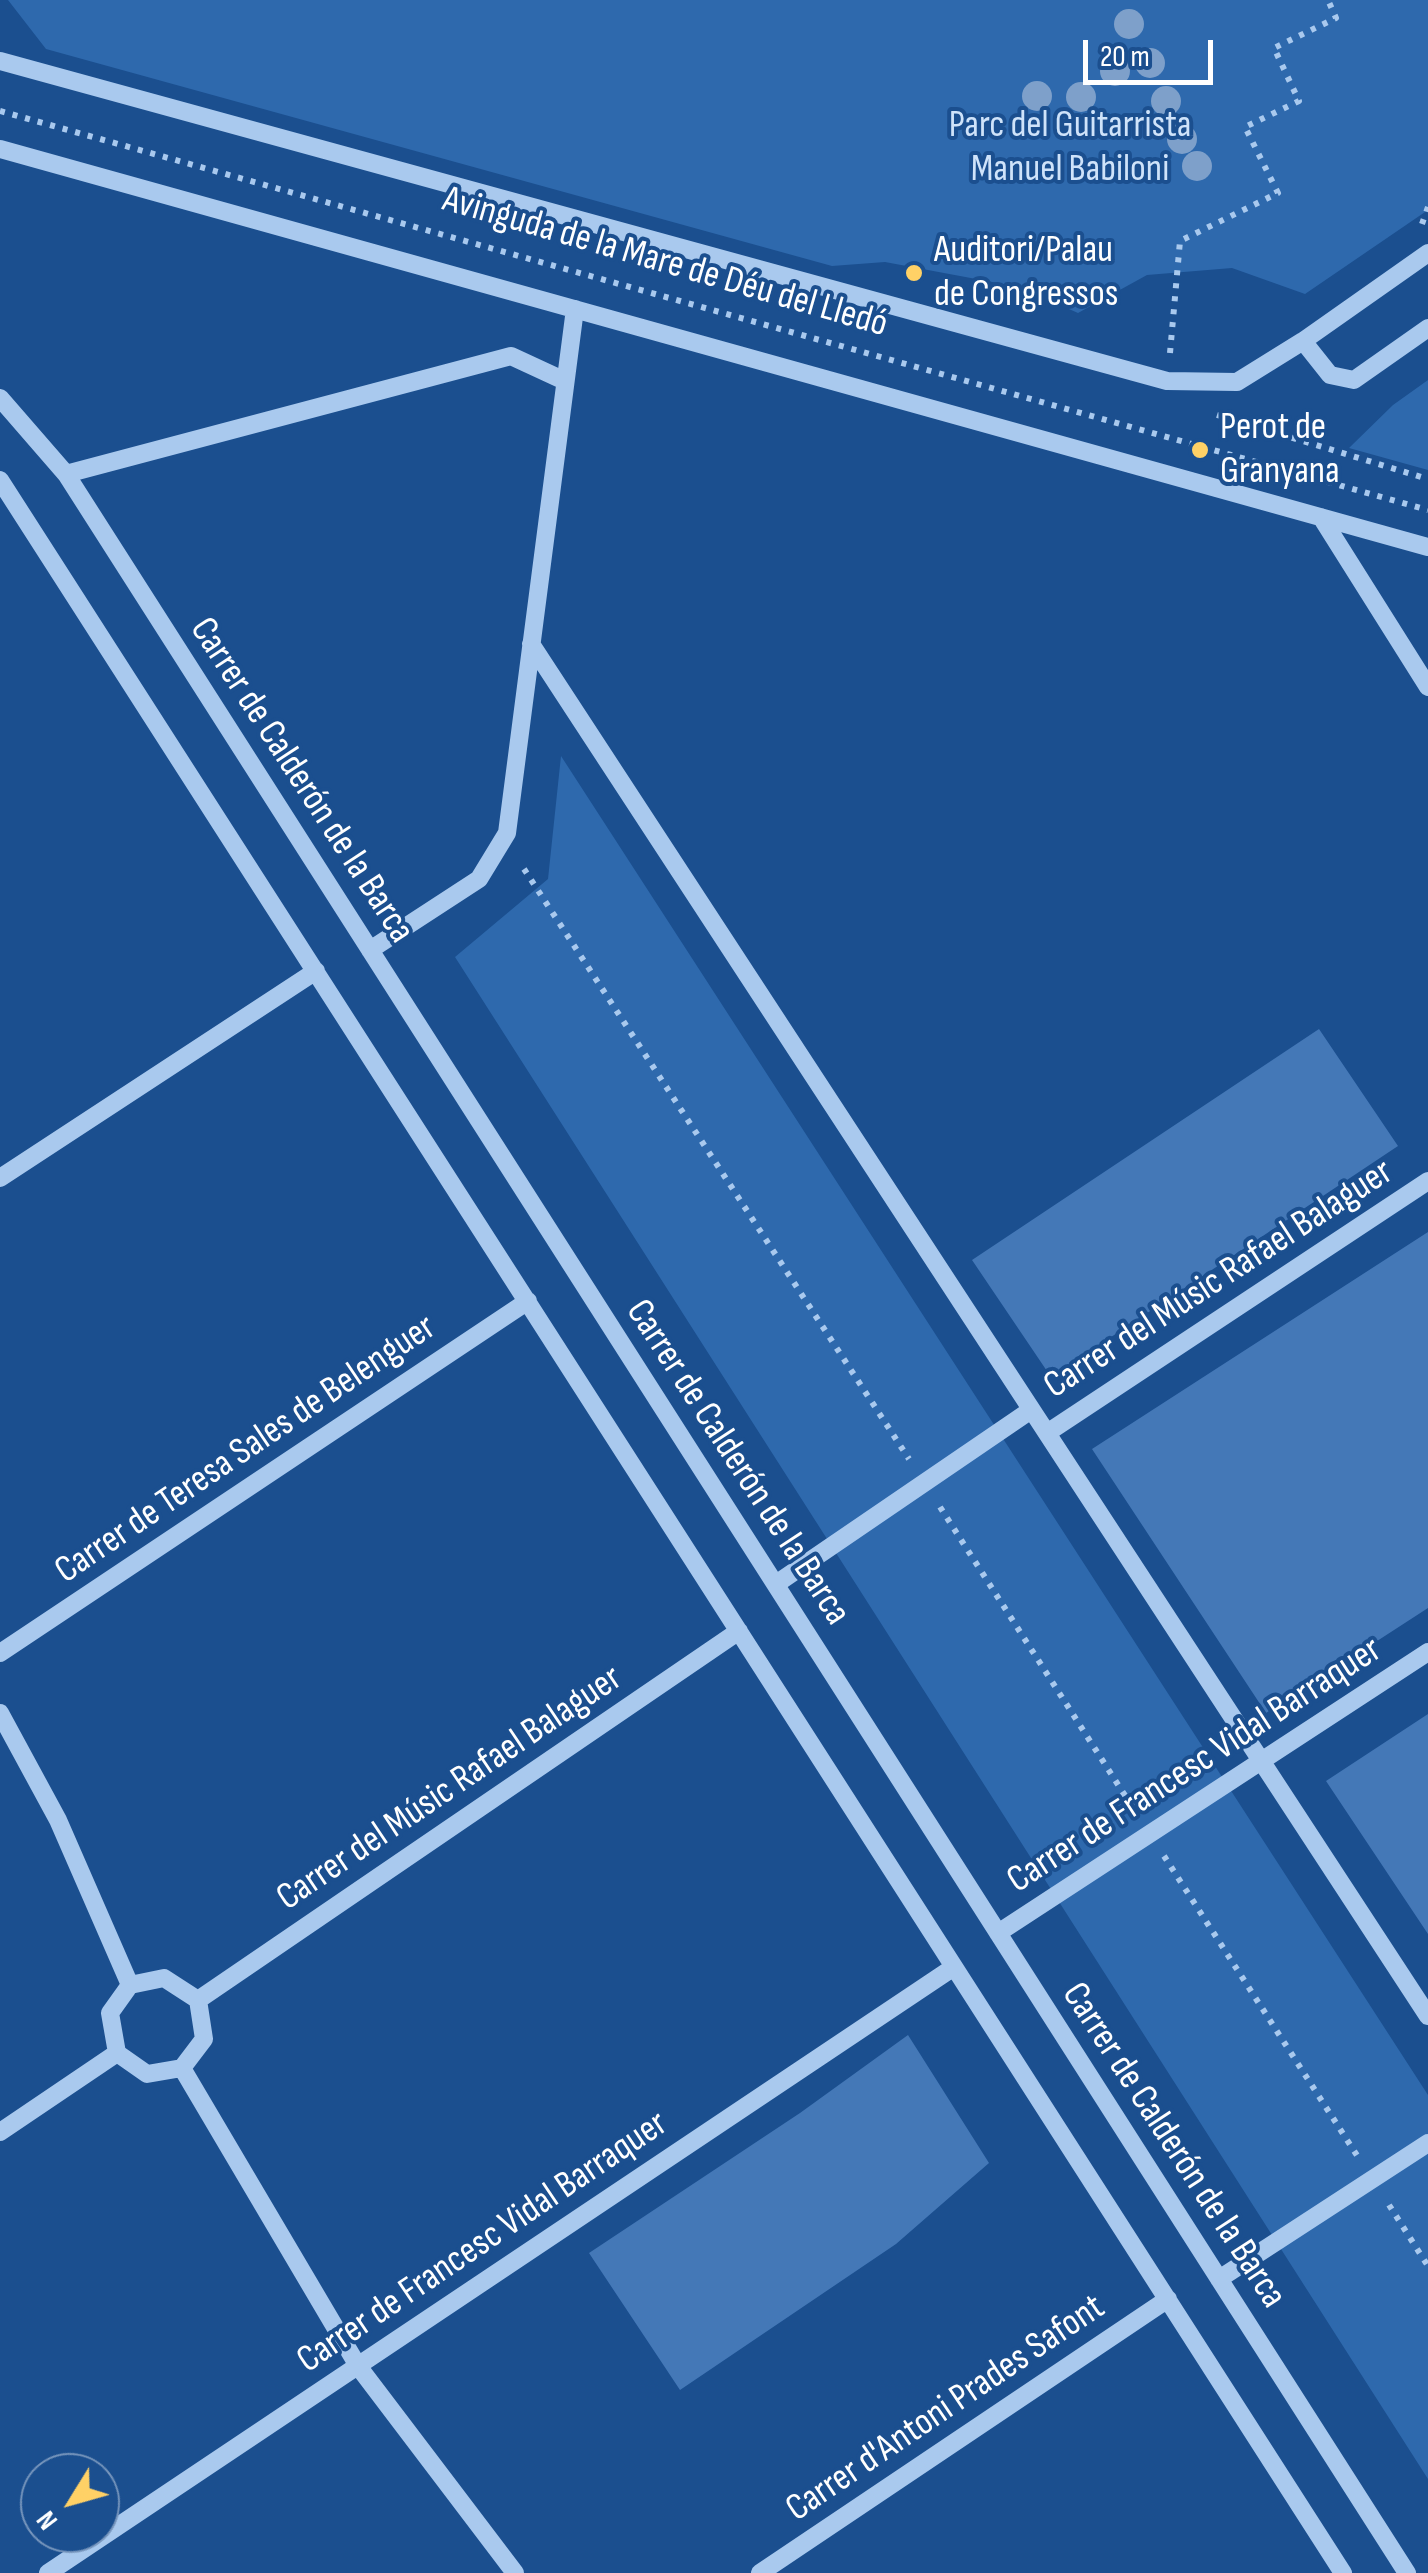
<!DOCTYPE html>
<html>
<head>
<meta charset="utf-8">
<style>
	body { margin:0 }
	#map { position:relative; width:1428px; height:2573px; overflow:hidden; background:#1b4f8f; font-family:"Sofia Sans Condensed",sans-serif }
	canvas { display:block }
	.north { position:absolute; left:20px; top:2453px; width:100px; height:100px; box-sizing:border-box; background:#1b4f8f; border:2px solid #7695bc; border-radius:50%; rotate:233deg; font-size:28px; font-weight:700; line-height:40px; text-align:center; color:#fff }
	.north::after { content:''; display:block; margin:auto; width:35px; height:45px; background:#ffd166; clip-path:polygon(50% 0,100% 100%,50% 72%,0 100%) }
	.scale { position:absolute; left:1083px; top:40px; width:130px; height:45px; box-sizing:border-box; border:5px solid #fff; border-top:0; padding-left:12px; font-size:30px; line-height:35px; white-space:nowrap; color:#fff; -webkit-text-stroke:8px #1b4f8f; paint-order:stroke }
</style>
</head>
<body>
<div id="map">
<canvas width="1428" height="2573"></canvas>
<div class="north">N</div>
<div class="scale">20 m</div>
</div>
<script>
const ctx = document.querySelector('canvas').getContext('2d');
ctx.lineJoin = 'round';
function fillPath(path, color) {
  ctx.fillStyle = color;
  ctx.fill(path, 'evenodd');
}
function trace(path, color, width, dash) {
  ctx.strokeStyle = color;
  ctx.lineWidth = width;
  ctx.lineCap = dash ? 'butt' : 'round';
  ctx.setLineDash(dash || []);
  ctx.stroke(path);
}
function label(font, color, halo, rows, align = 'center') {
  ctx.font = font + ' "Sofia Sans Condensed",sans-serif';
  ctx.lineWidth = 8;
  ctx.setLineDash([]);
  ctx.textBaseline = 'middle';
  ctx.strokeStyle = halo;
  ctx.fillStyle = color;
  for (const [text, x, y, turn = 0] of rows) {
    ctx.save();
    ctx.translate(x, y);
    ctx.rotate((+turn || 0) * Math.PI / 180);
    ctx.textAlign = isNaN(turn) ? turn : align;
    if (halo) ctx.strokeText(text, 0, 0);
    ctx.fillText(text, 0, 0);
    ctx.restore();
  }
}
const green = new Path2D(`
	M 8,0 L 1428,0 L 1428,210 L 1305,294 L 1232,268 L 1147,275 L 1078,313 L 1019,287 L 885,262 L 832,266 L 46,49 Z
	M 1428,380 L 1428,470 L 1349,448 L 1393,405 Z
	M 561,756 L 1428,2095 L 1428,2479 L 455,957 L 548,879 Z`);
const building = new Path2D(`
	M 1319,1029 L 1398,1146 L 1051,1377 L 972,1260 Z
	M 1428,1232 L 1428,1608 L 1266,1713 L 1092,1449 Z
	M 1428,1714 L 1428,1934 L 1326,1781 Z
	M 908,2035 L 989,2163 L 896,2244 L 680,2390 L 589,2253 L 800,2113 Z`);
const path = new Path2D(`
	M 0,111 L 1428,510
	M 1422,224 L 1428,207
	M 1170,353 L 1180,241 L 1278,193 L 1245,127 L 1299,101 L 1274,48 L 1336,18 L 1328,0
	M 1217,415 L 1428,479
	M 524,869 L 909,1459
	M 940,1507 L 1133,1808
	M 1164,1856 L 1358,2157
	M 1389,2205 L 1428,2266`);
const minor = new Path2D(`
	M 0,61 L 1167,381 L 1237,382 L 1303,341 L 1428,253
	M 0,149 L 1428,547
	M 1303,341 L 1330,375 L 1354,380 L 1428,328
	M 0,398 L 66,474 L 1407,2573
	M 66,474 L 511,356 L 565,381
	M 0,480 L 1343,2573
	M 1321,517 L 1428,687
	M 531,644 L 1428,2016
	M 370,950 L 479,879 L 507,833 L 575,309
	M 0,1178 L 316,971
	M 1047,1433 L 1428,1181
	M 776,1584 L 1031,1410
	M 0,1653 L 528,1301
	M 0,1713 L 58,1820 L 130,1985
	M 998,1933 L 1428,1652
	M 164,1978 L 198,2000 L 204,2039 L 182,2068 L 147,2074 L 117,2053 L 110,2013 L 130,1985 Z
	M 198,2000 L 739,1631
	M 182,2068 L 358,2366 L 515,2573
	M 0,2132 L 117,2053
	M 1219,2279 L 1428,2143
	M 48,2573 L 954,1967
	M 760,2573 L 1168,2299`);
const trees = [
	[1129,24],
	[1150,63],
	[1115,71],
	[1037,96],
	[1081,97],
	[1166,101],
	[1182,139],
	[1197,166]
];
const markers = [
	[914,273,10,"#ffd166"],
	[1200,450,10,"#ffd166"]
];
const parkNames = [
	["Parc del Guitarrista",1070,126],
	["Manuel Babiloni",1070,170]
];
const poiNames = [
	["Auditori/Palau",934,251],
	["de Congressos",934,295],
	["Perot de",1220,428],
	["Granyana",1220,472]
];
const streetNames = [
	["Avinguda de la Mare de Déu del Lledó",665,263,16],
	["Carrer de Calderón de la Barca",301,781,57],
	["Carrer del Músic Rafael Balaguer",1219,1280,-33],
	["Carrer de Teresa Sales de Belenguer",246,1450,-34],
	["Carrer de Calderón de la Barca",737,1463,57],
	["Carrer de Francesc Vidal Barraquer",1195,1766,-33],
	["Carrer del Músic Rafael Balaguer",450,1789,-34],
	["Carrer de Calderón de la Barca",1173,2146,57],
	["Carrer de Francesc Vidal Barraquer",483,2243,-34],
	["Carrer d'Antoni Prades Safont",946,2409,-34]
];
fillPath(green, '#2e69ad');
fillPath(building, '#4478b7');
trace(path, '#a9c9ee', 6, [5, 8]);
trace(minor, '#a9c9ee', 18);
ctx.fillStyle = '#7ea0ca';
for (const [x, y] of trees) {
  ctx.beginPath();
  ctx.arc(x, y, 15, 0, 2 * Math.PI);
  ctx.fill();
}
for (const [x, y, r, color] of markers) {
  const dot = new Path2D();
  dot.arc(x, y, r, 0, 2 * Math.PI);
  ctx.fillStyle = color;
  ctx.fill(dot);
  trace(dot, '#1b4f8f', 4);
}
label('38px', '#cfe3fa', '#1b4f8f', parkNames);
label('38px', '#fff', '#1b4f8f', poiNames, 'left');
label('38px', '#fff', '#1b4f8f', streetNames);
</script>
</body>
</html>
